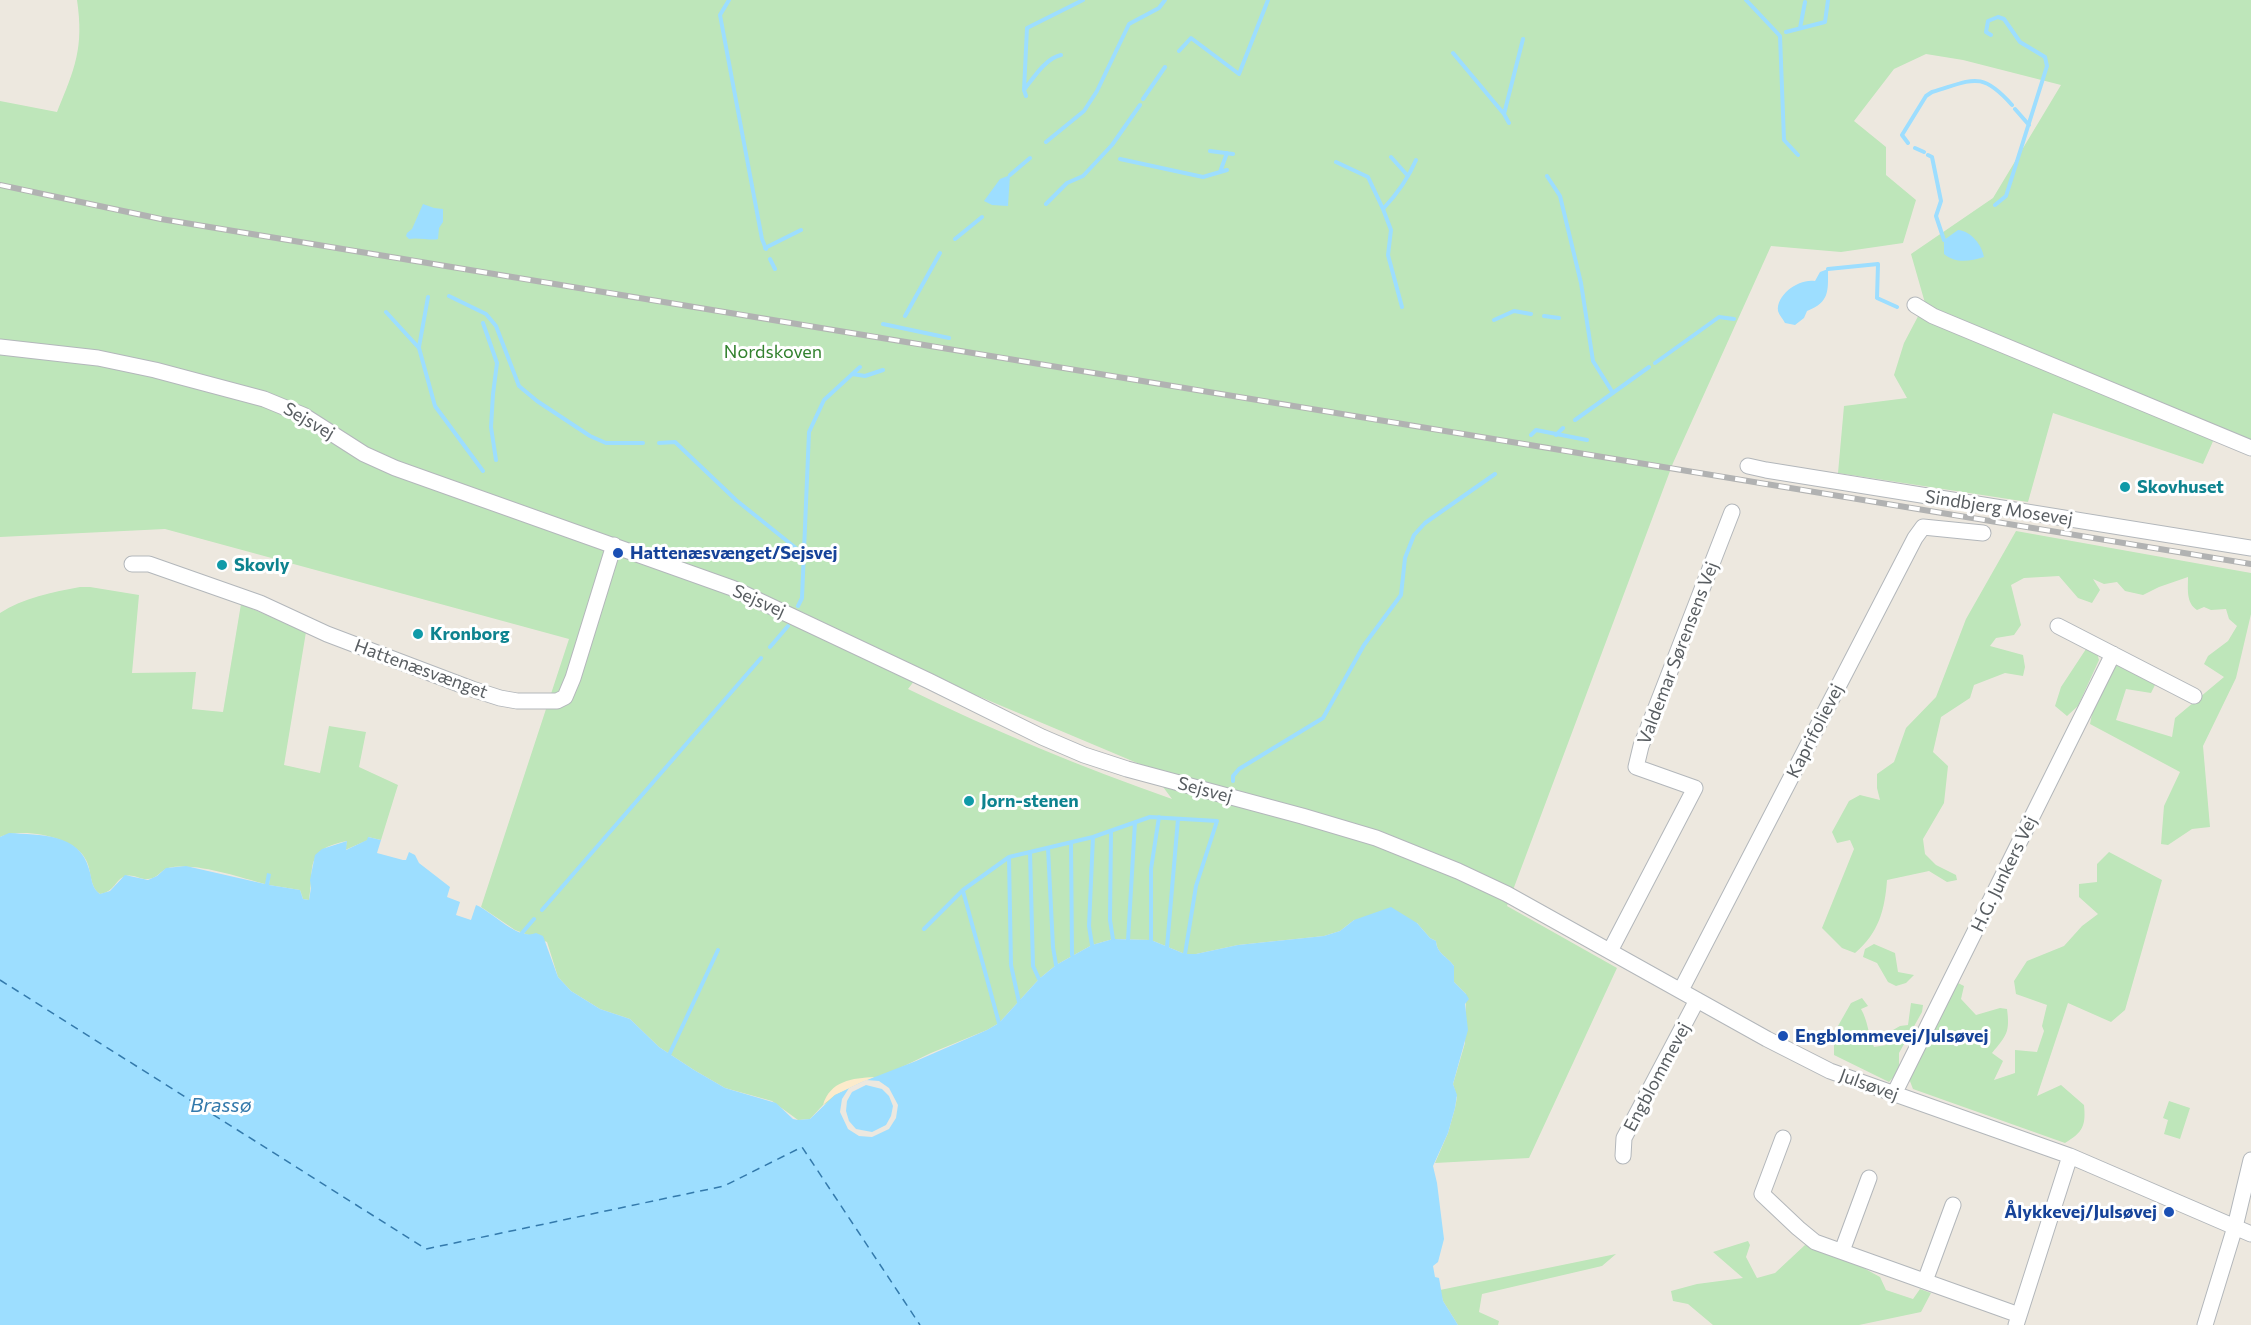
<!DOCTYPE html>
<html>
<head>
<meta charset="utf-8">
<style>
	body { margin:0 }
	canvas { display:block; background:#ede8df }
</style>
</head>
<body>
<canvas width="2251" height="1325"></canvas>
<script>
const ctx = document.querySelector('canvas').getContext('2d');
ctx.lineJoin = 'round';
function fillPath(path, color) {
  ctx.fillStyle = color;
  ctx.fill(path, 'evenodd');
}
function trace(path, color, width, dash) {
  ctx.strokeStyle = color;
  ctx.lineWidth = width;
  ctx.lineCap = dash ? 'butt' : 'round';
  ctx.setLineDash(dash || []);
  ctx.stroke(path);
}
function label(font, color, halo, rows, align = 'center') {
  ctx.font = font + ' Commissioner,sans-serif';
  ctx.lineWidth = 6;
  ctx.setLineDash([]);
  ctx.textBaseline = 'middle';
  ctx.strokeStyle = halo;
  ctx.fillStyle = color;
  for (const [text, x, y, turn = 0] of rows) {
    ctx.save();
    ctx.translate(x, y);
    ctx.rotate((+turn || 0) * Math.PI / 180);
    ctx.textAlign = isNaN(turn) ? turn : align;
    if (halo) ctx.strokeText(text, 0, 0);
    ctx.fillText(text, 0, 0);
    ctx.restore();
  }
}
const green = new Path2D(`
	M 77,0 L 2251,0 L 2251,451 L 2214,439 L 2203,464 L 2053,413 L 2028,502 L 1838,473 L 1844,406 L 1907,398 L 1894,375 L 1904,343 L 1925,303 L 1911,254 L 1993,198 L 2061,85 L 1963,60 L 1926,54 L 1894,69 L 1854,121 L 1886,147 L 1886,175 L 1916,200 L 1903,243 L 1841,252 L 1771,246 L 1673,463 L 1507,906 L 1617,968 L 1529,1158 L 1435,1163 L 1448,1133 L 1455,1108 L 1457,1097 L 1453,1084 L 1465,1043 L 1466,994 L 1454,982 L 1454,966 C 1447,956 1437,954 1436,941 L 1430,938 L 1417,923 L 1354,920 L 1340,931 L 1324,936 L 1238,945 L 1196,954 L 1185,954 L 1151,940 L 1113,939 L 1092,945 L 1056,965 L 1039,979 L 999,1023 L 987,1030 L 931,1053 L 823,1105 L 810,1119 L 798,1120 L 772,1101 L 725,1088 L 694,1070 L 659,1047 L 630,1019 L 600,1009 L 571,991 L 558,977 L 547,942 L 515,930 L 481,907 L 569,639 L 165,529 L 0,537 L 0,101 L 57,112 C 75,68 84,48 77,0 ZM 921,672 L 1149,768 L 1172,799 C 1081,767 994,731 908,689 Z
	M 2016,531 L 2251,573 L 2251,614 L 2236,678 L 2203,746 L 2210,827 L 2192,829 L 2168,845 L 2161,844 L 2164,806 L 2180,772 L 2090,724 L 2095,699 L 2115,664 L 2132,670 L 2155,685 L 2151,693 L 2126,689 L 2116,720 L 2172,737 L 2175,718 L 2224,677 L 2204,664 L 2208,656 L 2228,641 L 2237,626 L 2229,619 L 2226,609 L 2211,610 L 2204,607 L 2197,610 C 2186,603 2188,589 2188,577 L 2159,587 L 2143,595 L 2125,591 L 2117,582 L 2104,584 L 2093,579 L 2100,590 L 2092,603 L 2078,598 L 2059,576 L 2024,578 L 2011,585 L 2021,625 L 2014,635 L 1996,638 L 1990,646 L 2023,655 L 2025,667 L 2023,676 L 2005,673 L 1974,685 L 1970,698 L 1941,717 L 1933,752 L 1948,766 L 1944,803 L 1923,839 L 1925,854 L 1936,865 L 1956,875 L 1957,880 L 1947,882 L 1929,871 L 1887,880 C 1885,909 1879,933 1855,953 L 1842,948 L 1822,928 L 1854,849 L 1850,840 L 1837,843 L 1832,832 L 1849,801 L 1860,795 L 1880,800 L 1877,788 L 1877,774 L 1894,762 L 1906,728 L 1936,697 L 1966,619 Z
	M 80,587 L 90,587 L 139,595 L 132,673 L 196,672 L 192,709 L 223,712 L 241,604 L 306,632 L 284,765 L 320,773 L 329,726 L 366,732 L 359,767 L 398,785 L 381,840 L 368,837 L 368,840 L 345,850 L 347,841 C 303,850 315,866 309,900 L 303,899 L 300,890 L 269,885 L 270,874 L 265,884 C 237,877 196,862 168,868 C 161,870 157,879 148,879 C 141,880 133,874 126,876 C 115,879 115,892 100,894 C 89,887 92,871 86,860 C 75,836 21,827 0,837 L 0,613 C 23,598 53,592 80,587 Z
	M 2086,649 L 2096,650 L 2099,660 L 2078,706 L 2067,716 L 2055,706 L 2061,687 Z
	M 2109,852 L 2162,880 L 2125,1010 L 2111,1022 L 2068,1003 L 2037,1096 L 2061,1085 L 2084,1105 C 2086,1126 2083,1132 2065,1143 L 1913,1089 L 1908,1076 L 1954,981 L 1964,986 L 1961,999 L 1976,1015 L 2000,1008 L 2007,1009 C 2010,1032 2007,1035 1992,1053 L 2003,1061 L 1994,1080 L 2015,1073 L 2015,1050 L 2037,1052 L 2044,1031 L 2042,1026 L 2047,1005 L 2016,994 L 2014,981 L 2027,961 L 2064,946 L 2082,926 L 2098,914 L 2079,897 L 2079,884 L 2097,882 L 2097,864 Z
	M 1874,944 L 1895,953 L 1898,972 L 1914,975 L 1906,983 L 1896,986 L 1888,982 L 1877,963 L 1863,957 L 1865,949 Z
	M 1862,998 L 1868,1006 L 1861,1009 C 1868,1021 1868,1034 1874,1047 L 1886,1045 L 1886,1034 L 1900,1026 L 1908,1025 L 1911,1003 L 1923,1005 L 1922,1012 L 1899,1053 L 1899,1071 L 1889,1082 L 1834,1055 L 1834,1033 L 1851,1003 Z
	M 2169,1101 L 2190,1108 L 2180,1139 L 2164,1134 L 2168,1120 L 2163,1118 Z
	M 1748,1241 L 1750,1245 L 1746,1257 L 1757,1278 L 1775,1273 L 1805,1245 L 1860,1266 L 1880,1277 L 1886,1290 L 1913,1299 L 1920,1289 L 1931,1293 L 1921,1312 L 1859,1325 L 1713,1325 L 1688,1304 L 1673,1301 L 1671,1291 L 1697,1284 L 1743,1278 L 1713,1252 Z
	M 1616,1254 L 1602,1266 L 1482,1294 L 1479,1312 L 1499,1321 L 1498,1325 L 1458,1325 L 1443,1301 L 1440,1290 Z`);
const sand = new Path2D(`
	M 875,1077 L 835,1095 L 823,1105 C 830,1081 852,1078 875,1077 Z`);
const water = new Path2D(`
	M 1010,175 L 1008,206 L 992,205 L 984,201 L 1000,179 Z
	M 423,204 L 434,208 L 443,209 L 443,222 L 439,228 L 438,239 C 432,241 418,237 409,239 L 406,236 L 407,233 L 412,229 Z
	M 1958,230 C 1971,231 1982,245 1984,257 C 1970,261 1956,264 1944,254 L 1944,240 Z
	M 1828,269 C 1828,291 1830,302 1807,311 L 1804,318 L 1795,325 L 1785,323 C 1783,319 1779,315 1778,311 C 1776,294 1800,278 1815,281 L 1820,272 Z
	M 9,833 C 39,835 80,833 89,869 C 92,878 91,888 100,894 L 110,891 L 125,875 L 148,880 L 157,876 L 166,868 L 186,866 L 265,884 L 267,873 L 271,874 L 269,885 L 300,890 L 303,899 L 309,900 L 311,888 L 310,880 L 315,855 L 322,849 L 347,841 L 346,850 L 367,840 L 368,837 L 381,840 L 377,853 L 403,860 L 406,860 L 409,852 L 415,855 L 419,863 L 450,887 L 447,897 L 460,902 L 456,915 L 471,920 L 476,905 C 493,912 518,941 536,933 L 543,936 L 558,977 L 571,991 L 600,1009 L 630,1019 L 659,1047 L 694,1070 L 725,1088 L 776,1103 L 793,1119 L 798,1120 L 810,1119 L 835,1095 L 862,1082 L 916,1061 L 987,1030 L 999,1023 L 1039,979 L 1056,965 L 1092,945 L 1113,939 L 1151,940 L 1185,954 L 1196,954 L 1238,945 L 1324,936 L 1340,931 L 1354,920 L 1391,907 L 1417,923 L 1430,938 L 1436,941 C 1437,954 1447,956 1454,966 L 1454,982 L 1466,994 L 1469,999 L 1465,1004 L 1468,1030 L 1453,1084 L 1457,1095 L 1455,1108 L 1448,1133 L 1433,1166 L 1437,1183 L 1444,1239 L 1438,1262 L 1433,1266 L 1435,1277 L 1439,1278 L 1443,1301 L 1458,1325 L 0,1325 L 0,837 Z`);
const pier = new Path2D(`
	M 866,1080 L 879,1081 L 889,1088 L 898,1105 L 896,1118 L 889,1129 L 872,1137 L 859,1136 L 848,1129 L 840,1112 L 842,1099 L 849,1088 ZM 866,1085 L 882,1089 L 889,1096 L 893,1106 L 891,1116 L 886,1125 L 872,1132 L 856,1129 L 849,1121 L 846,1111 L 847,1101 L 852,1092 Z`);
const stream = new Path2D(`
	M 729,0 L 720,15 L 762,239 L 766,249
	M 1746,0 L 1780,36 L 1784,140 L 1798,155
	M 1800,28 L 1805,2
	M 1786,32 L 1825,22 L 1828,0
	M 1991,35 L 1986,32 L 1988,21 L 1998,17 L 2004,19 L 2020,42 L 2045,57 L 2047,66 L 2006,196 L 1995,205
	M 1179,51 L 1191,38 L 1239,74 L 1268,0
	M 1453,53 L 1504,114 L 1509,123
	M 1024,90 L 1027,28 L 1083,0
	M 1026,96 L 1024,90 C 1034,77 1046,58 1061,55
	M 1143,99 L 1165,67
	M 2015,109 L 2029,125
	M 1504,114 L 1523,39
	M 1046,142 L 1084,111 L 1097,91 L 1129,24 L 1159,8 L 1165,0
	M 1908,143 L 1902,135 L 1926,96 L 1932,92 C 1973,80 1981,70 2012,105
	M 1915,148 L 1924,152
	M 1210,151 L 1233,154
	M 1928,155 L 1932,157 L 1941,201 L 1936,216 L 1944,240
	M 1391,157 L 1408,176
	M 1120,159 L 1203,177 L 1227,170
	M 1336,162 L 1368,177 L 1383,209 L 1391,230 L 1388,255 L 1402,307
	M 1220,172 L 1227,153
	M 1010,175 L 1030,158
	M 1547,176 L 1560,196 L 1581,283 L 1593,361 L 1613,393
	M 1046,204 L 1067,183 L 1083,176 L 1112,145 L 1140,105
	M 1383,209 C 1398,193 1408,179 1416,160
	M 955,239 L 982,217
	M 765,248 L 801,230
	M 770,259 L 775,269
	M 1828,269 L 1878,264 L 1877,298 L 1897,307
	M 449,296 L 486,314 L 496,326 L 519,386 L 537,401 L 590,436 L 606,443 L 643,443
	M 386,312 L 419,348 L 435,406 L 483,471
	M 905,316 L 940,253
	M 1544,316 L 1559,318
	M 1494,320 L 1514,311 L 1531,314
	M 483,323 L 497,363 L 493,394 L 491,427 L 496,460
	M 883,324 L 949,338
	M 419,347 L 428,297
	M 1655,363 L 1719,317 L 1734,319
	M 852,374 L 865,376 L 883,370
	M 1575,420 L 1649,367
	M 1531,435 L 1536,430 L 1587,440
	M 1556,435 L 1563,428
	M 659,443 L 675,442 L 736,500 L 802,553
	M 798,606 L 802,598 L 809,432 L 824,400 L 860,367
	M 770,647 L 788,626
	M 1233,781 L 1233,776 L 1239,769 L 1323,718 L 1364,645 L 1401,595 L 1405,558 L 1414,535 L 1425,523 L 1495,474
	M 1111,831 L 1110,920 L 1113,939
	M 1071,843 L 1072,955
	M 1048,848 L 1053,947 L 1056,965
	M 1030,852 L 1033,966 L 1039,979
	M 1009,858 L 1011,965 L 1019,1002
	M 963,891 L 999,1023
	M 542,910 L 761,658
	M 924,929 L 963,890 L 1009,857 L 1093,837 L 1150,817 L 1217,821 L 1196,886 L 1185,954
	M 522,933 L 534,919
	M 1128,940 L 1135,822
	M 1151,940 L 1151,869 L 1159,817
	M 1092,945 L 1089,926 L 1093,837
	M 1167,947 L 1178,819
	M 669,1055 L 718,950`);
const ferry = new Path2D(`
	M 0,980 L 426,1249 L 724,1186 L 802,1147 L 920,1325`);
const minor = new Path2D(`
	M 1915,305 L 1933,316 L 2251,448
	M 0,347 L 98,358 L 155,370 L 264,399 L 303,415 L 364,454 L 395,468 L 732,588 L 929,681 L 1042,737 L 1084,755 L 1127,769 L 1302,816 L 1376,838 L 1458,871 L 1507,894 L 1767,1039 L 1830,1071 L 2070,1156 L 2251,1234
	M 1748,466 L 1766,470 L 2251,548
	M 132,564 L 149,564 L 260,603 L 327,634 L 472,689 L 500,698 L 517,701 L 557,701 L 565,697 L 573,678 L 614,545
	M 2058,626 L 2194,696
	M 1610,951 L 1695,788 L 1636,767 L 1641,746 L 1732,512
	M 1681,990 L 1915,538 L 1923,527 L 1983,533
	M 1894,1094 L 2113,654
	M 1783,1138 L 1762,1194 L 1798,1228 L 1815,1242 L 2019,1315
	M 1623,1156 L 1624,1138 L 1697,1000
	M 1842,1251 L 1869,1178
	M 1925,1281 L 1953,1205
	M 2016,1325 L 2070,1156
	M 2205,1325 L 2235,1227 L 2251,1160`);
const rail = new Path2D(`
	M 0,185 L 161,219 L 2251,564`);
const markers = [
	[2125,487,6,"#0f9aa8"],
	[618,553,6,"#1a4fb4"],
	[222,565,6,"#0f9aa8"],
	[418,634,6,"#0f9aa8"],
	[969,801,6,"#0f9aa8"],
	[1783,1036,6,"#1a4fb4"],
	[2169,1212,6,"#1a4fb4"]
];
const parkNames = [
	["Nordskoven",773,352]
];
const streetNames = [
	["Sejsvej",309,421,30],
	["Sindbjerg Mosevej",1999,508,9],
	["Sejsvej",759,601,24],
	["Valdemar Sørensens Vej",1678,653,-69],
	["Hattenæsvænget",421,669,20],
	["Kaprifolievej",1815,731,-63],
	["Sejsvej",1205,790,15],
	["H.G. Junkers Vej",2004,874,-64],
	["Engblommevej",1657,1077,-62],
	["Julsøvej",1869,1085,20]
];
const cultureNames = [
	["Skovhuset",2137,487],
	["Skovly",234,565],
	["Kronborg",430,634],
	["Jorn-stenen",981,801]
];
const transitNames = [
	["Hattenæsvænget/Sejsvej",630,553],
	["Engblommevej/Julsøvej",1795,1036],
	["Ålykkevej/Julsøvej",2157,1212,"right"]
];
const waterNames = [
	["Brassø",221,1105]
];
fillPath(green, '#bee6ba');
fillPath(sand, '#fcebcb');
fillPath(water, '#9ddeff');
fillPath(pier, '#ede8df');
trace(stream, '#9ddeff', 4);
trace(ferry, '#347aac', 1.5, [8, 6]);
trace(minor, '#b3b7bb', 17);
trace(minor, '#fff', 15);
trace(rail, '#b1b2b2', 6);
trace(rail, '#fff', 4, [11]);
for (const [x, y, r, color] of markers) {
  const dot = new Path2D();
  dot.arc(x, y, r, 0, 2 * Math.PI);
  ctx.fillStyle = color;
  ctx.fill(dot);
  trace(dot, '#fff', 2);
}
label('18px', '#33822f', '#fff', parkNames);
label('18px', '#585d61', '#fff', streetNames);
label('bold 18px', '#0d838f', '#fff', cultureNames, 'left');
label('bold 18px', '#164399', '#fff', transitNames, 'left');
label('italic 20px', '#347aac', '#fff', waterNames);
</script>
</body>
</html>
